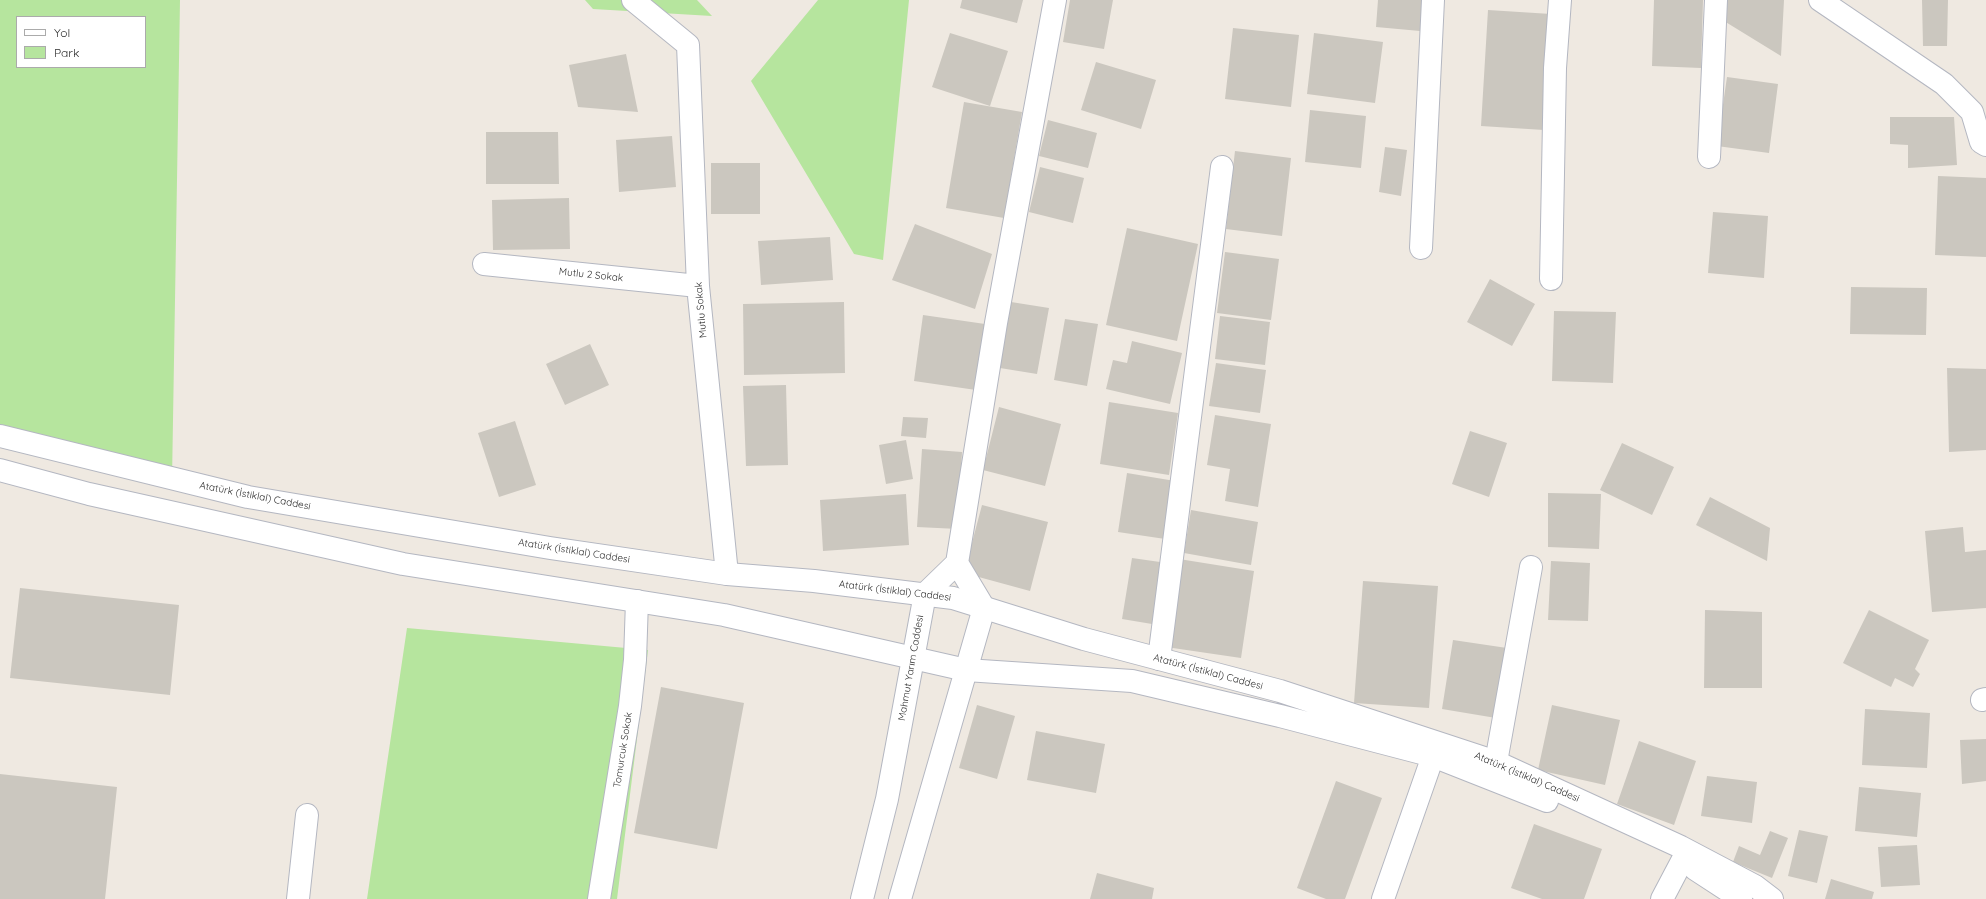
<!DOCTYPE html>
<html>
<head>
<meta charset="utf-8">
<style>
	body { margin:0 }
	#map { position:relative; width:1986px; height:899px; overflow:hidden; background:#efe9e1; font-family:Quicksand,sans-serif }
	canvas { display:block }
	.legend { position:absolute; left:16px; top:16px; width:130px; height:52px; box-sizing:border-box; background:#fff; border:1px solid #ababab; margin:0; padding:5px 7px; list-style:none; font-size:12px; color:#2e2e2e }
	.legend li { display:flex; align-items:center; gap:8px; height:20px }
	.legend b { width:20px; border:1px solid #ababab }
</style>
</head>
<body>
<div id="map">
<canvas width="1986" height="899"></canvas>
<ul class="legend">
<li><b style="height:5px;background:#fff"></b>Yol</li>
<li><b style="height:11px;background:#b6e59e"></b>Park</li>
</ul>
</div>
<script>
const ctx = document.querySelector('canvas').getContext('2d');
ctx.lineJoin = 'round';
function fillPath(path, color) {
  ctx.fillStyle = color;
  ctx.fill(path, 'evenodd');
}
function trace(path, color, width, dash) {
  ctx.strokeStyle = color;
  ctx.lineWidth = width;
  ctx.lineCap = dash ? 'butt' : 'round';
  ctx.setLineDash(dash || []);
  ctx.stroke(path);
}
function label(font, color, halo, rows, align = 'center') {
  ctx.font = font + ' Quicksand,sans-serif';
  ctx.lineWidth = 3;
  ctx.setLineDash([]);
  ctx.textBaseline = 'middle';
  ctx.strokeStyle = halo;
  ctx.fillStyle = color;
  for (const [text, x, y, turn = 0] of rows) {
    ctx.save();
    ctx.translate(x, y);
    ctx.rotate((+turn || 0) * Math.PI / 180);
    ctx.textAlign = isNaN(turn) ? turn : align;
    if (halo) ctx.strokeText(text, 0, 0);
    ctx.fillText(text, 0, 0);
    ctx.restore();
  }
}
const green = new Path2D(`
	M 0,0 L 180,0 L 172,480 L 0,433 ZM 17,17 L 145,17 L 145,67 L 17,67 Z
	M 585,0 L 697,0 L 712,16 L 593,9 Z
	M 818,0 L 909,0 L 883,260 L 854,254 L 751,81 Z
	M 407,628 L 648,650 L 617,899 L 367,899 Z`);
const building = new Path2D(`
	M 962,0 L 1023,0 L 1017,23 L 960,8 Z
	M 1070,0 L 1113,0 L 1104,49 L 1063,42 Z
	M 1378,0 L 1422,0 L 1420,31 L 1376,27 Z
	M 1654,0 L 1703,0 L 1701,68 L 1652,66 Z
	M 1725,0 L 1784,0 L 1781,56 L 1724,21 Z
	M 1922,0 L 1948,0 L 1947,46 L 1923,46 Z
	M 1488,10 L 1551,14 L 1544,130 L 1481,126 Z
	M 1233,28 L 1299,35 L 1291,107 L 1225,99 Z
	M 950,33 L 1008,51 L 990,106 L 932,87 Z
	M 1314,33 L 1383,42 L 1375,103 L 1307,94 Z
	M 626,54 L 638,112 L 578,107 L 569,65 Z
	M 1096,62 L 1156,80 L 1141,129 L 1081,110 Z
	M 1727,77 L 1778,84 L 1769,153 L 1717,146 Z
	M 964,102 L 1022,112 L 1004,218 L 946,208 Z
	M 1310,110 L 1366,116 L 1361,168 L 1305,162 Z
	M 1890,117 L 1954,117 L 1957,165 L 1908,168 L 1908,145 L 1890,144 Z
	M 1048,120 L 1097,133 L 1088,168 L 1039,156 Z
	M 486,132 L 558,132 L 559,184 L 486,184 Z
	M 672,136 L 676,187 L 619,192 L 616,140 Z
	M 1385,147 L 1407,150 L 1401,196 L 1379,192 Z
	M 1235,151 L 1291,158 L 1282,236 L 1226,229 Z
	M 711,163 L 760,163 L 760,214 L 711,214 Z
	M 1040,167 L 1084,178 L 1073,223 L 1029,212 Z
	M 1938,176 L 1986,178 L 1986,257 L 1935,255 Z
	M 569,198 L 570,249 L 493,250 L 492,200 Z
	M 1713,212 L 1768,216 L 1764,278 L 1708,273 Z
	M 915,224 L 992,254 L 975,309 L 892,280 Z
	M 1127,228 L 1198,244 L 1177,341 L 1106,325 Z
	M 830,237 L 833,280 L 761,285 L 758,241 Z
	M 1225,252 L 1279,259 L 1271,320 L 1217,313 Z
	M 1490,279 L 1535,304 L 1512,346 L 1467,322 Z
	M 1851,287 L 1927,288 L 1926,335 L 1850,334 Z
	M 844,302 L 845,373 L 744,375 L 743,304 Z
	M 1011,302 L 1049,308 L 1037,374 L 1000,368 Z
	M 1554,311 L 1616,312 L 1613,383 L 1552,381 Z
	M 923,315 L 985,324 L 976,390 L 914,381 Z
	M 1220,316 L 1270,322 L 1265,365 L 1215,359 Z
	M 1065,319 L 1098,324 L 1087,386 L 1054,380 Z
	M 1132,341 L 1182,353 L 1170,404 L 1106,389 L 1113,360 L 1127,363 Z
	M 590,344 L 609,385 L 565,405 L 546,364 Z
	M 1216,363 L 1266,370 L 1260,413 L 1209,406 Z
	M 1947,368 L 1986,369 L 1986,450 L 1949,452 Z
	M 786,385 L 788,465 L 746,466 L 743,386 Z
	M 1109,402 L 1178,413 L 1169,475 L 1100,464 Z
	M 999,407 L 1061,424 L 1045,486 L 983,470 Z
	M 1215,415 L 1271,424 L 1258,507 L 1225,501 L 1230,469 L 1207,465 Z
	M 903,417 L 928,418 L 926,438 L 901,436 Z
	M 515,421 L 536,485 L 499,497 L 478,433 Z
	M 1470,431 L 1507,443 L 1489,497 L 1452,484 Z
	M 906,440 L 913,479 L 886,484 L 879,445 Z
	M 1622,443 L 1674,467 L 1652,515 L 1600,490 Z
	M 922,449 L 962,452 L 958,529 L 917,527 Z
	M 1127,473 L 1181,482 L 1172,540 L 1118,532 Z
	M 1548,493 L 1601,494 L 1599,549 L 1548,547 Z
	M 906,494 L 909,545 L 823,551 L 820,500 Z
	M 1710,497 L 1770,528 L 1767,561 L 1696,525 Z
	M 982,505 L 1048,522 L 1030,591 L 964,573 Z
	M 1191,510 L 1258,522 L 1251,565 L 1184,553 Z
	M 1963,527 L 1965,552 L 1986,550 L 1986,608 L 1932,612 L 1925,531 Z
	M 1132,558 L 1167,563 L 1158,625 L 1122,619 Z
	M 1179,559 L 1254,571 L 1241,658 L 1166,647 Z
	M 1551,561 L 1590,563 L 1588,621 L 1548,620 Z
	M 1363,581 L 1438,586 L 1429,708 L 1354,703 Z
	M 20,588 L 179,605 L 170,695 L 10,678 Z
	M 1705,610 L 1762,612 L 1762,688 L 1704,688 Z
	M 1869,610 L 1929,640 L 1915,669 L 1920,674 L 1913,687 L 1895,678 L 1891,687 L 1843,663 Z
	M 1453,640 L 1507,648 L 1496,718 L 1442,709 Z
	M 661,687 L 744,703 L 717,849 L 634,833 Z
	M 977,705 L 1015,716 L 997,779 L 959,768 Z
	M 1552,705 L 1620,720 L 1605,785 L 1538,770 Z
	M 1865,709 L 1930,713 L 1927,768 L 1862,765 Z
	M 1036,731 L 1105,744 L 1096,793 L 1027,780 Z
	M 1986,739 L 1986,781 L 1962,784 L 1960,740 Z
	M 1639,741 L 1696,761 L 1674,825 L 1617,804 Z
	M 0,774 L 117,787 L 105,899 L 0,899 Z
	M 1707,776 L 1757,782 L 1752,823 L 1701,816 Z
	M 1336,781 L 1382,798 L 1345,899 L 1326,899 L 1297,888 Z
	M 1859,787 L 1921,793 L 1917,837 L 1855,831 Z
	M 1534,824 L 1602,849 L 1584,899 L 1542,899 L 1511,888 Z
	M 1799,830 L 1828,836 L 1817,883 L 1788,876 Z
	M 1770,831 L 1788,838 L 1772,878 L 1733,862 L 1739,846 L 1760,855 Z
	M 1917,845 L 1920,885 L 1881,887 L 1878,847 Z
	M 1097,873 L 1154,888 L 1152,899 L 1090,899 Z
	M 1831,879 L 1874,892 L 1872,899 L 1825,899 Z`);
const street = new Path2D(`
	M 633,0 L 688,45 L 698,286 L 727,574
	M 1820,0 L 1944,84 L 1972,112 L 1981,142 L 1986,145
	M 1709,157 L 1716,0
	M 1421,248 L 1433,0
	M 484,264 L 698,286
	M 1551,279 L 1555,68 L 1560,0
	M 957,563 L 996,323 L 1055,0
	M 1159,659 L 1222,167
	M 1982,700 L 1986,699
	M 1496,762 L 1531,567
	M 298,899 L 307,815
	M 599,899 L 630,706 L 635,660 L 637,601
	M 862,899 L 887,799 L 925,594 L 957,563
	M 900,899 L 984,608 L 957,563
	M 1383,899 L 1433,756
	M 1662,899 L 1682,861`);
const secondary = new Path2D(`
	M 0,436 L 248,497 L 550,548 L 727,574 L 814,581 L 953,598 L 1084,639 L 1280,691 L 1496,762 L 1681,847 L 1755,886 L 1772,899
	M 0,470 L 89,494 L 403,564 L 724,615 L 966,670 L 1132,681 L 1280,716 L 1433,756 L 1547,801
	M 1695,869 L 1741,899`);
const streetNames = [
	["Mutlu 2 Sokak",591,275,6],
	["Mutlu Sokak",701,310,-95],
	["Atatürk (İstiklal) Caddesi",255,496,11],
	["Atatürk (İstiklal) Caddesi",574,551,9],
	["Atatürk (İstiklal) Caddesi",895,591,7],
	["Mahmut Yarım Caddesi",911,668,-80],
	["Atatürk (İstiklal) Caddesi",1208,672,15],
	["Tomurcuk Sokak",623,750,-81],
	["Atatürk (İstiklal) Caddesi",1527,777,23]
];
fillPath(green, '#b6e59e');
fillPath(building, '#cbc7bf');
trace(street, '#b4b7c1', 24);
trace(secondary, '#b4b7c1', 24);
trace(street, '#fff', 22);
trace(secondary, '#fff', 22);
label('10px', '#2e2e2e', '#fff', streetNames);
</script>
</body>
</html>
